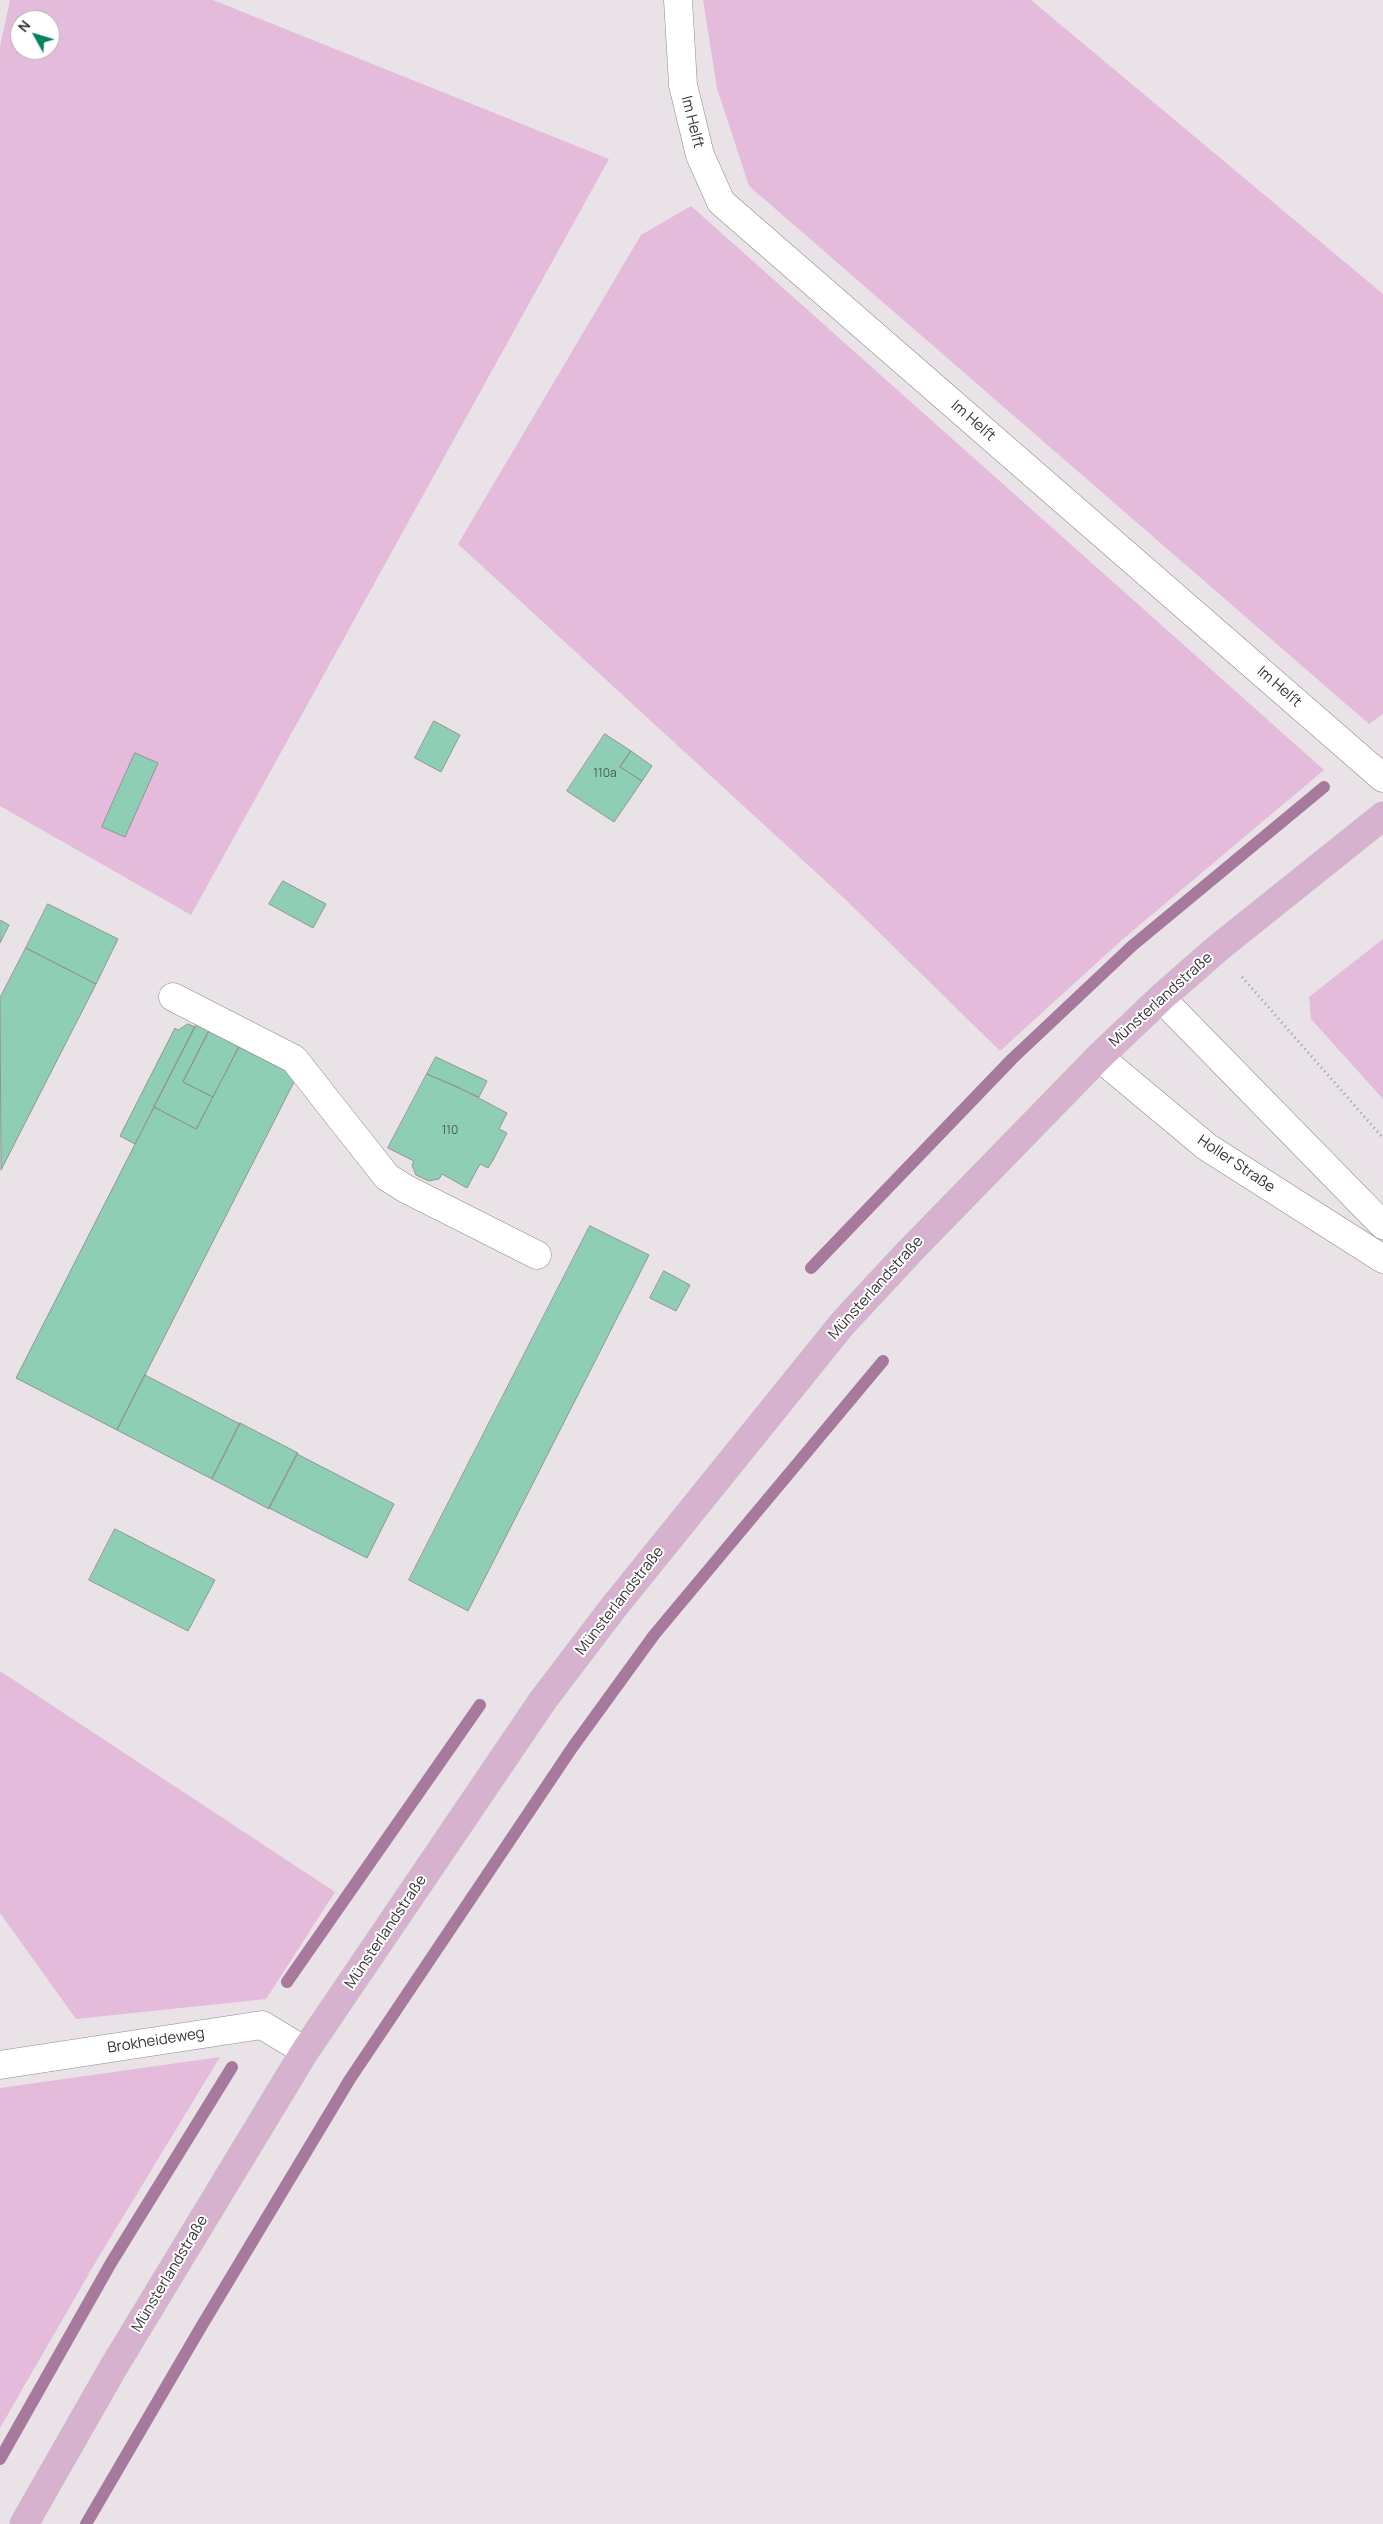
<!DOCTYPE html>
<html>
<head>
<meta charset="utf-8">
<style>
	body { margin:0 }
	#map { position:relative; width:1383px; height:2524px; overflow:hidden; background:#e9e3e8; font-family:Manrope,sans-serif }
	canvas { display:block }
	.north { position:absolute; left:10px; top:10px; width:50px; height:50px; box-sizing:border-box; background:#fff; border:1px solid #afaeaf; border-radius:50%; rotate:309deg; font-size:14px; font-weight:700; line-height:20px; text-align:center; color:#373537 }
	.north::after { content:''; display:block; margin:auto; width:18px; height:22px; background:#048263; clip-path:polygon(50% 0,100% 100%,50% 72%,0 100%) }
</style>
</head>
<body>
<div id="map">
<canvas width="1383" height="2524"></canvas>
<div class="north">N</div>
</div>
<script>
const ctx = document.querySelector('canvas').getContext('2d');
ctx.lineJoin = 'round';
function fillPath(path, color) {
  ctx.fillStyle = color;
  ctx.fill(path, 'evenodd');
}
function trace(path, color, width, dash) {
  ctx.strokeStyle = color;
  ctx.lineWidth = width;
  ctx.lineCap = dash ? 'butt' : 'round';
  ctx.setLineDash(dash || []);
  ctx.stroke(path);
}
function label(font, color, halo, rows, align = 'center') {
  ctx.font = font + ' Manrope,sans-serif';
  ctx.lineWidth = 4;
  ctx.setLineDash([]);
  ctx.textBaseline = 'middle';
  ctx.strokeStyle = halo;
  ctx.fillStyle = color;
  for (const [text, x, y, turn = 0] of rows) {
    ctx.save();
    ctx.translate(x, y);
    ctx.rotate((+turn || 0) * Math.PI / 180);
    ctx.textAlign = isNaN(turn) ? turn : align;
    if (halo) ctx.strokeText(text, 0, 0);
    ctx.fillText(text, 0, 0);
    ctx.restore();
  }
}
const green = new Path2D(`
	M 10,0 L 213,0 L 609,159 L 191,915 L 0,806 L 0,46 ZM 20,20 L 50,20 L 50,50 L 20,50 Z
	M 703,0 L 1031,0 L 1383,294 L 1383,714 L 1369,724 L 749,186 L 717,88 Z
	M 691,206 L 1324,770 L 1123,939 L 1000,1051 L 846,900 L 458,544 L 641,235 Z
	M 1383,939 L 1383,1099 L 1311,1019 L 1309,997 Z
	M 0,1671 L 335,1892 L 266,1999 L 76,2019 L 0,1913 Z
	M 220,2057 L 98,2258 L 0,2428 L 0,2088 Z`);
const stream = new Path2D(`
	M 811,1268 L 1012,1059 L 1132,946 L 1324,787
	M 287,1982 L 480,1705
	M 0,2459 L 111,2263 L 232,2067
	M 86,2524 L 201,2327 L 350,2079 L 572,1748 L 654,1635 L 883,1361`);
const building = new Path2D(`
	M 434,721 L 460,735 L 441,772 L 415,758 Z
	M 605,734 L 631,751 L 620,767 L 642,781 L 614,822 L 567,791 Z
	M 631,751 L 652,766 L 642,781 L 620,767 Z
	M 135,753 L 158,763 L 125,837 L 102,827 Z
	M 283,881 L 326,904 L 313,928 L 269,904 Z
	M 48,904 L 118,939 L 96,984 L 26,948 Z
	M 0,920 L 9,925 L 0,943 Z
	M 26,948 L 96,984 L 1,1170 L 0,998 Z
	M 188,1024 L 195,1027 L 135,1144 L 120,1136 L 175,1028 L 178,1030 Z
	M 196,1025 L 209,1031 L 183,1082 L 213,1097 L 196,1129 L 154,1107 Z
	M 209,1031 L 239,1047 L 213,1097 L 183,1082 Z
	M 239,1047 L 297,1076 L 117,1430 L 16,1378 L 154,1107 L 196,1129 Z
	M 436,1057 L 487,1081 L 479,1097 L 427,1074 Z
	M 427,1074 L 458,1087 L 507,1113 L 499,1129 L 507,1133 L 493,1160 L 488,1168 L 480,1164 L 467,1188 L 442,1174 L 439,1179 L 429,1181 L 416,1175 L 412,1165 L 414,1161 L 388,1148 Z
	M 590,1226 L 649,1255 L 468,1611 L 409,1580 Z
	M 664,1271 L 690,1285 L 676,1311 L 650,1298 Z
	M 145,1375 L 240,1424 L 212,1479 L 117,1430 Z
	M 240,1423 L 298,1453 L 269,1509 L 212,1479 Z
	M 297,1454 L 394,1504 L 367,1558 L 269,1508 Z
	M 115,1529 L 215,1580 L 188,1631 L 89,1580 Z`);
const path = new Path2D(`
	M 1242,977 L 1383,1138`);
const minor = new Path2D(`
	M 678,0 L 683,85 L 700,155 L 721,202 L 1383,778
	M 173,997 L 294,1059 L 387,1177 L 406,1189 L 537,1255
	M 1161,998 L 1383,1225
	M 1099,1057 L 1207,1147 L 1383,1259
	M 0,2065 L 262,2025 L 305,2051`);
const major = new Path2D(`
	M 24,2524 L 113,2368 L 305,2051 L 543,1700 L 613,1608 L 843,1323 L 910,1251 L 1099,1057 L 1161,998 L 1218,948 L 1383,816`);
const numberNames = [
	["110a",605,774],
	["110",450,1131]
];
const streetNames = [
	["Im Helft",692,122,76],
	["Im Helft",973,421,41],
	["Im Helft",1279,687,41],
	["Münsterlandstraße",1161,1000,-42],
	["Holler Straße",1236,1164,34],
	["Münsterlandstraße",876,1288,-48],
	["Münsterlandstraße",620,1601,-52],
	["Münsterlandstraße",386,1932,-56],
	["Brokheideweg",156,2041,-9],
	["Münsterlandstraße",170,2274,-59]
];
fillPath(green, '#e4bbda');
trace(stream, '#a7799c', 12);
fillPath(building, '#8eceb5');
trace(building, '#8f9593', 1);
trace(minor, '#8f8a8e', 29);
trace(major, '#c3c2c3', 29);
trace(path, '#9c989c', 3, [1, 4]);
trace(minor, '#fff', 28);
trace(major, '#d7b2cf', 28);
label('12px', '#4d5b56', null, numberNames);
label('15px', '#373537', '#fff', streetNames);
</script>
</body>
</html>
